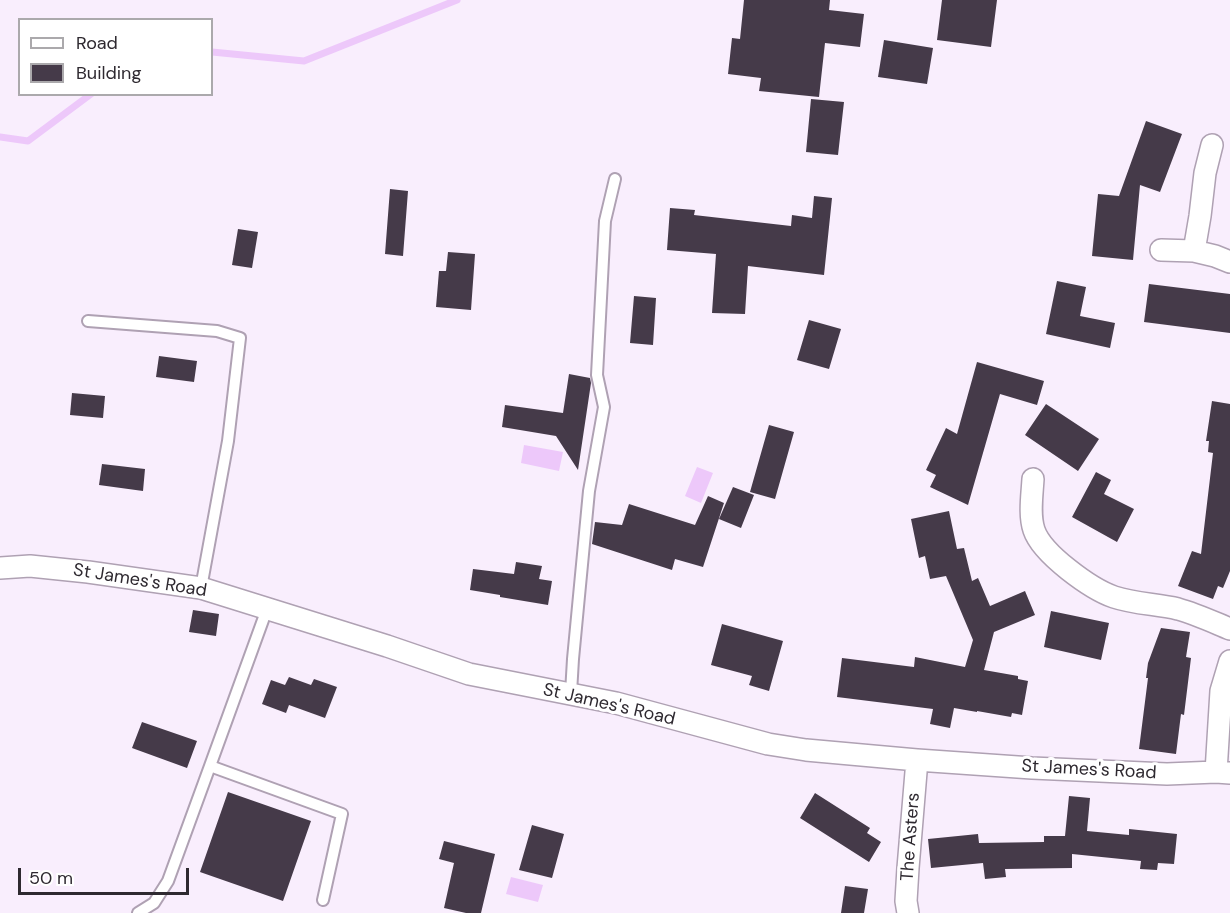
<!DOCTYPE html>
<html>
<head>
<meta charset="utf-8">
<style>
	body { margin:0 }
	#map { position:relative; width:1230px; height:913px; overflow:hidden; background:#f9eefd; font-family:"DM Sans",sans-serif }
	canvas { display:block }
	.legend { position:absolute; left:18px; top:18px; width:195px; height:78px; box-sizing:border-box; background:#fff; border:2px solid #aba9ac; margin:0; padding:8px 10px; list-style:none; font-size:18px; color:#2e2930 }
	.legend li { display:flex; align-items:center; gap:12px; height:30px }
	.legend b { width:30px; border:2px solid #aba9ac }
	.scale { position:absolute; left:18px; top:868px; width:171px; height:27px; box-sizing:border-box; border:3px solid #2e2930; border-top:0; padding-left:8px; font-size:18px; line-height:21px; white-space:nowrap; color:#2e2930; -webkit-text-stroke:4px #fff; paint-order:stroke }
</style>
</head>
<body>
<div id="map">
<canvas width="1230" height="913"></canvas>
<ul class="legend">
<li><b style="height:8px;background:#fff"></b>Road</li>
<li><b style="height:16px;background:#453a49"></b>Building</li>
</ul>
<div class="scale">50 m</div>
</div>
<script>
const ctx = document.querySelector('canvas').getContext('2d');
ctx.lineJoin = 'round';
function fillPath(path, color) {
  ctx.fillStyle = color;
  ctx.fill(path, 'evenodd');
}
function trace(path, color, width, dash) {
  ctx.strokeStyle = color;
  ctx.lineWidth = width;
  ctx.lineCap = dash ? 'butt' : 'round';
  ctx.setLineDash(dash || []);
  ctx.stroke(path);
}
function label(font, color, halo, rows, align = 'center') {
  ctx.font = font + ' "DM Sans",sans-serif';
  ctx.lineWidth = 6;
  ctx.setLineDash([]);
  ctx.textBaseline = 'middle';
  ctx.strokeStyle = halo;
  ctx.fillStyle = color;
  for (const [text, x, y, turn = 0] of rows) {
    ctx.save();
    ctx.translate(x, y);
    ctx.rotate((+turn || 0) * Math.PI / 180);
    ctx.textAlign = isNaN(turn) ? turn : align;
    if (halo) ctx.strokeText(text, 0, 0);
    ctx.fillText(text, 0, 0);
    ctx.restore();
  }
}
const water = new Path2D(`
	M 524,445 L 563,452 L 559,471 L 521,463 Z
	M 697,467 L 713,473 L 701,503 L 685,496 Z
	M 511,877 L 543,885 L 538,902 L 506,894 Z`);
const stream = new Path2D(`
	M 212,52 L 304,61 L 457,0
	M 0,137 L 28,141 L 91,94`);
const building = new Path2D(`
	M 744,0 L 830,0 L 829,10 L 864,14 L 860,47 L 825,43 L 819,97 L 759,91 L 761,78 L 728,74 L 732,38 L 740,39 Z
	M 942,0 L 997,0 L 991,47 L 937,40 Z
	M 884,40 L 933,48 L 927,84 L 878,77 Z
	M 811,99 L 844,102 L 838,155 L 806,152 Z
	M 1146,121 L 1182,134 L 1160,192 L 1140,185 L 1133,260 L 1092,256 L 1098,194 L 1119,196 Z
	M 390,189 L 408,191 L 403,256 L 385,254 Z
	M 814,196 L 832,198 L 824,275 L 748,266 L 745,314 L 712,313 L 716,254 L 667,250 L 670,208 L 695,210 L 694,215 L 791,226 L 792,215 L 812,218 Z
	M 238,229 L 258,232 L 252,268 L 232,265 Z
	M 448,252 L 475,254 L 471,310 L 436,307 L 439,271 L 446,271 Z
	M 1057,281 L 1086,287 L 1080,316 L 1115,323 L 1110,348 L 1046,334 Z
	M 1149,284 L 1230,294 L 1230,333 L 1144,322 Z
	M 634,296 L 656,298 L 653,345 L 630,343 Z
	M 809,320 L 841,329 L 829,369 L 797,360 Z
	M 159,356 L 197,361 L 194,382 L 156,377 Z
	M 977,362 L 1044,381 L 1037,405 L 1000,394 L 968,505 L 930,487 L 936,475 L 926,470 L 946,428 L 957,434 Z
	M 569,374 L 590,378 L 591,383 L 578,470 L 556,436 L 502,427 L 505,405 L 563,413 Z
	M 72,393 L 105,396 L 103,418 L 70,415 Z
	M 1212,401 L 1230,404 L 1230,571 L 1223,588 L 1218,586 L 1213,599 L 1178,586 L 1192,551 L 1201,554 L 1213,453 L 1208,452 L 1209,441 L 1206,441 Z
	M 1046,404 L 1099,439 L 1078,471 L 1025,435 Z
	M 769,425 L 794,432 L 775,499 L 750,492 Z
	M 102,464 L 145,469 L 143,491 L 99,485 Z
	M 1096,472 L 1111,480 L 1104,494 L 1134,509 L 1117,542 L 1072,517 Z
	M 733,487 L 754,495 L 741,528 L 719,519 Z
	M 708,496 L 724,503 L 703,567 L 675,559 L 672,570 L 592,544 L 595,522 L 622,525 L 629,504 L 695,525 Z
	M 949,511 L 957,549 L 964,548 L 972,581 L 978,578 L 990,606 L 1025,591 L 1035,615 L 994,632 L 984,670 L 1018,676 L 1018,679 L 1028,681 L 1022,715 L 1012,713 L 1011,717 L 977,711 L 977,712 L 954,708 L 950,728 L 930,724 L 933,709 L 837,697 L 842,658 L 914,667 L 915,657 L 965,667 L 973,640 L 946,576 L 930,579 L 925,556 L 919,558 L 911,519 Z
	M 516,562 L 542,566 L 539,579 L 552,581 L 548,605 L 500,597 L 500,595 L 470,590 L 473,569 L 514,574 Z
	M 193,610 L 219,614 L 216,636 L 189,632 Z
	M 1051,611 L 1109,623 L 1101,660 L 1044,647 Z
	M 722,624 L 783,641 L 769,691 L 749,685 L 752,676 L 711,665 Z
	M 1161,628 L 1190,632 L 1186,657 L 1191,658 L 1184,715 L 1181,714 L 1176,754 L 1139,749 L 1148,678 L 1146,678 L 1148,663 Z
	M 289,677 L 311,685 L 314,679 L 337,687 L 325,718 L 289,705 L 286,713 L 262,704 L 271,680 L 285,685 Z
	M 142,722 L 197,741 L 187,768 L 132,748 Z
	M 228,792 L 311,821 L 283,901 L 200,872 Z
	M 815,793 L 870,828 L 867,833 L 881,842 L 869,862 L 800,818 Z
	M 1069,796 L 1090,798 L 1087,831 L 1129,835 L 1129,829 L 1177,834 L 1174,864 L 1158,863 L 1157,870 L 1140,869 L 1141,861 L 1072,854 L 1072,868 L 1005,869 L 1006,877 L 985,879 L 983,863 L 931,868 L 928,839 L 978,834 L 979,843 L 1044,842 L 1044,836 L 1065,836 Z
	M 532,825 L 564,834 L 552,878 L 519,870 Z
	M 444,841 L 495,854 L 481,913 L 466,913 L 444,908 L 454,863 L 439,859 Z
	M 845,886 L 868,889 L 864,913 L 841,913 Z`);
const service = new Path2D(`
	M 88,321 L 217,331 L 240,338 L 228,441 L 201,588
	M 267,609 L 210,766 L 342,814 L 323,900
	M 571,693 L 573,659 L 589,491 L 604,407 L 597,375 L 605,221 L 615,179
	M 138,913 L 154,903 L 168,881 L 210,766`);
const minor = new Path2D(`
	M 1212,145 L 1205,173 L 1200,216 L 1194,251 L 1215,256 L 1230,262
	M 1161,250 L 1194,251
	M 1033,479 C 1032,496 1029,515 1034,530 C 1042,554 1091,589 1114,597 C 1135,604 1157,604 1178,609 C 1196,614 1213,622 1230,629
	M 0,568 L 30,566 L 88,572 L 201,588 L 387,646 L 469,674 L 616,703 L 768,744 L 806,750 L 917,760 L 1032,768 L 1167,774 L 1216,772 L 1230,773
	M 1216,772 L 1221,691 L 1230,661
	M 908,913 L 906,901 L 908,868 L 917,760`);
const streetNames = [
	["St James's Road",140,581,9],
	["St James's Road",609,705,13],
	["St James's Road",1089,770,3],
	["The Asters",911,837,-86]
];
fillPath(water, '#edc8fa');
trace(stream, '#edc8fa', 7);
fillPath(building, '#453a49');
trace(service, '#afa1b3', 14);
trace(minor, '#afa1b3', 24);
trace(service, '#fff', 10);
trace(minor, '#fff', 21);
label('18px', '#2e2930', '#fff', streetNames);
</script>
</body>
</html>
